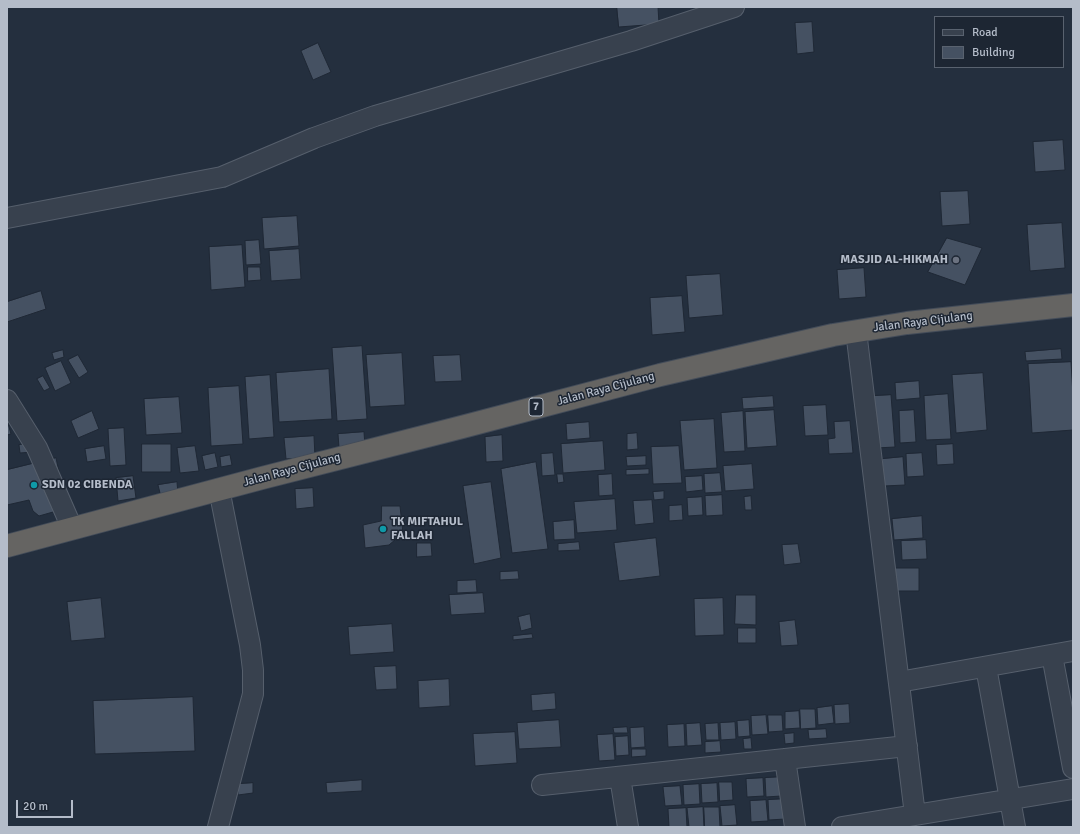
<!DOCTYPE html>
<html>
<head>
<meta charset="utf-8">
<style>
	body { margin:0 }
	#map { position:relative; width:1080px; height:834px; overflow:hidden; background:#242f3e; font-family:Signika,sans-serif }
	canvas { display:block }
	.frame { position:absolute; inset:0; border:8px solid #b4bcc9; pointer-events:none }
	.legend { position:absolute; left:934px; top:16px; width:130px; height:52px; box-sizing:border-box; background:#1d2633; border:1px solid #59626f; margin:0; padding:5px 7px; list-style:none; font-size:12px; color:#b4bcc9 }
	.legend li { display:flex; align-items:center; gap:8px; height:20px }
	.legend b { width:20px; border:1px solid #59626f }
	.scale { position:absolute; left:16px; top:800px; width:57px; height:18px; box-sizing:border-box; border:2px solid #b4bcc9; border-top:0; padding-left:5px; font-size:12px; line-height:14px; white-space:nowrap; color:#b4bcc9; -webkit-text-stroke:3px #1d2633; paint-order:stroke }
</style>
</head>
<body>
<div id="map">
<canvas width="1080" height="834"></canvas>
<div class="frame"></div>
<ul class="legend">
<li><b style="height:5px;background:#38414e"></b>Road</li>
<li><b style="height:11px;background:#455162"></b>Building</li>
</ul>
<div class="scale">20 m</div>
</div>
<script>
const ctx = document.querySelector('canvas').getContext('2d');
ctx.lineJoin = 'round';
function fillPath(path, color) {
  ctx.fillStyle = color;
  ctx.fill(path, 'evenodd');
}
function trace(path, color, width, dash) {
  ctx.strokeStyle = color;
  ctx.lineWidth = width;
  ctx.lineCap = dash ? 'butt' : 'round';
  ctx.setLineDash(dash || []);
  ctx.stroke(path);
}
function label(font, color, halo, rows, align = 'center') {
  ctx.font = font + ' Signika,sans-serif';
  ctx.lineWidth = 3;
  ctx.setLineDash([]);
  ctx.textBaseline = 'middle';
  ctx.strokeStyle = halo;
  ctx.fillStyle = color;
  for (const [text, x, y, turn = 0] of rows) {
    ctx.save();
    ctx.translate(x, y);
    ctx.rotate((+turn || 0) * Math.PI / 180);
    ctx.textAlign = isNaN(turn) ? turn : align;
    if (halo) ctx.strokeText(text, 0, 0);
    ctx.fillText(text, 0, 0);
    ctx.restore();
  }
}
const building = new Path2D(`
	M 617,7 L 658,7 L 659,24 L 619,27 Z
	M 812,22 L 814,52 L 797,54 L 795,23 Z
	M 318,43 L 331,72 L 313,80 L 301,51 Z
	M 1063,140 L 1065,170 L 1035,172 L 1033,142 Z
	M 968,191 L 970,224 L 942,226 L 940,192 Z
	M 297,216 L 299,246 L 264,249 L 262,218 Z
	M 1062,223 L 1065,268 L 1030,271 L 1027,225 Z
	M 947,238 L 982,248 L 965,285 L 928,272 Z
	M 259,240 L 261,264 L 246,265 L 245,241 Z
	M 242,245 L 245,287 L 211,290 L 209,247 Z
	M 299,249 L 301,279 L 271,281 L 269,251 Z
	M 248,267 L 260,267 L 261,280 L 248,281 Z
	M 864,268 L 866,297 L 839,299 L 837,270 Z
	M 720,274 L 723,315 L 689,318 L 686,276 Z
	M 41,291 L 46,309 L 7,322 L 7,302 Z
	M 682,296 L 685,332 L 652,335 L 650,298 Z
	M 362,346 L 367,419 L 337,421 L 332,348 Z
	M 1061,349 L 1062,359 L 1026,361 L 1025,352 Z
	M 63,350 L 64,357 L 54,360 L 52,353 Z
	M 402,353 L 405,405 L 370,407 L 366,355 Z
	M 78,355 L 88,372 L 79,378 L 68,360 Z
	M 460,355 L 462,381 L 435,382 L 433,356 Z
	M 61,361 L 71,383 L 55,391 L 45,368 Z
	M 1071,362 L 1073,395 L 1073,430 L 1032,433 L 1028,364 Z
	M 329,369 L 332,419 L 279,422 L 276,373 Z
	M 983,373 L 987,430 L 956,433 L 952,375 Z
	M 270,375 L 274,437 L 249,439 L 245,377 Z
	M 43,376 L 50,388 L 44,391 L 37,379 Z
	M 919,381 L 920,398 L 896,400 L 895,383 Z
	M 239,386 L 243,444 L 211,446 L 208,388 Z
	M 948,394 L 951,439 L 926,440 L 924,396 Z
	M 891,395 L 895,447 L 876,448 L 873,396 Z
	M 773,396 L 774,407 L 743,409 L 742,398 Z
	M 179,397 L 182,433 L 146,435 L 144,399 Z
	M 826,405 L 828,435 L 805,436 L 803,406 Z
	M 774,410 L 777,446 L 747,448 L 745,412 Z
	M 914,410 L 916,442 L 900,443 L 899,411 Z
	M 92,411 L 99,429 L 78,438 L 71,421 Z
	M 743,411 L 745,451 L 724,452 L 721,413 Z
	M 714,419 L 717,468 L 684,470 L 680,421 Z
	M 7,420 L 11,434 L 7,435 Z
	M 850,421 L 853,453 L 829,454 L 828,439 L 835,438 L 834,422 Z
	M 589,422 L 590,438 L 567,440 L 566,424 Z
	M 124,428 L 126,465 L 110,466 L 108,429 Z
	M 364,432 L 365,446 L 339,448 L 338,434 Z
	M 637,433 L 638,449 L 627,450 L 627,434 Z
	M 502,435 L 503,461 L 486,462 L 485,437 Z
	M 314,436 L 315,457 L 286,459 L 284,438 Z
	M 603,441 L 605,470 L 563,473 L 561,444 Z
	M 31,443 L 33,452 L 20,453 L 19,445 Z
	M 142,444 L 171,444 L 171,472 L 142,472 Z
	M 953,444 L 954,464 L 937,465 L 936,445 Z
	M 104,446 L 106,459 L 87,462 L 85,449 Z
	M 195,446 L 199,471 L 180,473 L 177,448 Z
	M 679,446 L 682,483 L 653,484 L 651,447 Z
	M 215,453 L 218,467 L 205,470 L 202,456 Z
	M 553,453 L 555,475 L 542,476 L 541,454 Z
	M 922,453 L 924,476 L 907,477 L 906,454 Z
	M 230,455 L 232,465 L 221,467 L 220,457 Z
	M 646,456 L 646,465 L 627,466 L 626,457 Z
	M 903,457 L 905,485 L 884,486 L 882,459 Z
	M 56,458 L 67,508 L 39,516 L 33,511 L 29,500 L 7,505 L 7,470 Z
	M 536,462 L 548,549 L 512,553 L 501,469 Z
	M 752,464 L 754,489 L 725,491 L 723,466 Z
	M 649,469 L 649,474 L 626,475 L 626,470 Z
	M 720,473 L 722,492 L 705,493 L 704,474 Z
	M 557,474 L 563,474 L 564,482 L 558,483 Z
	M 612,474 L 613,495 L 599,496 L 598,475 Z
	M 133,476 L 136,498 L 118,501 L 116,478 Z
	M 702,476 L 703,490 L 686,492 L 685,477 Z
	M 177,482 L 178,494 L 161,497 L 158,485 Z
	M 491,482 L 501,558 L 474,564 L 463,486 Z
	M 313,488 L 314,507 L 296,509 L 295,489 Z
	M 664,491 L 664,499 L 654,500 L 653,492 Z
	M 722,495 L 723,515 L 706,516 L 705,496 Z
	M 751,496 L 752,510 L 745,510 L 744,497 Z
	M 702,497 L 703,515 L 688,516 L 687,498 Z
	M 615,499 L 617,530 L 577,533 L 574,502 Z
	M 652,500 L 654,523 L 635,525 L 633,501 Z
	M 682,505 L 683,520 L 669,521 L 669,506 Z
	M 382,506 L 400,506 L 403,533 L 389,545 L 365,548 L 363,525 L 381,521 Z
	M 922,516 L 923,538 L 894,540 L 892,519 Z
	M 574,520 L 575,539 L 554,540 L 553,522 Z
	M 656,538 L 660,576 L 619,581 L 614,543 Z
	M 926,540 L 927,559 L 902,560 L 901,541 Z
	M 579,542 L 580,550 L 558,551 L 558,544 Z
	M 417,543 L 431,543 L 432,556 L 417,557 Z
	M 798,544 L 801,563 L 784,565 L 782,545 Z
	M 894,568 L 919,568 L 919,591 L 895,591 Z
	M 518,571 L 519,579 L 500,580 L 500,572 Z
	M 476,580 L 477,592 L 457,593 L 457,581 Z
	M 483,593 L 485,613 L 451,615 L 449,595 Z
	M 736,595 L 756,595 L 756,625 L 735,624 Z
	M 101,598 L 105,638 L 71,641 L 67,602 Z
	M 723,598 L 724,635 L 695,636 L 694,599 Z
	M 530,614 L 532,628 L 521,631 L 518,617 Z
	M 795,620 L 798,645 L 781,646 L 779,622 Z
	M 392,624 L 394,652 L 350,655 L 348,627 Z
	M 738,628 L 756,628 L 756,643 L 738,643 Z
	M 532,634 L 533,638 L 513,640 L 513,636 Z
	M 396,666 L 397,689 L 376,690 L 374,667 Z
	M 449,679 L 450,706 L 419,708 L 418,681 Z
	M 555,693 L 556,709 L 532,711 L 531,695 Z
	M 193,697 L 195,751 L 95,754 L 93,701 Z
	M 849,704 L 850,723 L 835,724 L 834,705 Z
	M 832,706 L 834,723 L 818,725 L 817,708 Z
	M 800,709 L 815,709 L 816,728 L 801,729 Z
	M 799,711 L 800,728 L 785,729 L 785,712 Z
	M 766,715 L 768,734 L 752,735 L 751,716 Z
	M 768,715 L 782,715 L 783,731 L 769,732 Z
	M 559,720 L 561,747 L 519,749 L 517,723 Z
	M 749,720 L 750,736 L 738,737 L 737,721 Z
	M 735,722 L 736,739 L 721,740 L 720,723 Z
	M 700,723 L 702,745 L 687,746 L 686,724 Z
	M 718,723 L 719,740 L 706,740 L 705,724 Z
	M 684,724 L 685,746 L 668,747 L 667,725 Z
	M 627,727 L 628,733 L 614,733 L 613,728 Z
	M 644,727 L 645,747 L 631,748 L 630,728 Z
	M 826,729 L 827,738 L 809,739 L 808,730 Z
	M 515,732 L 517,763 L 475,766 L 473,734 Z
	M 794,733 L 794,743 L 785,744 L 784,734 Z
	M 613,734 L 615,760 L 599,761 L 597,735 Z
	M 628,736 L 629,755 L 616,756 L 615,737 Z
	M 751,738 L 752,749 L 744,749 L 743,739 Z
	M 720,741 L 721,752 L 705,753 L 705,742 Z
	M 632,749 L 646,749 L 646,756 L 632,757 Z
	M 780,777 L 781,796 L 766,797 L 765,778 Z
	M 763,778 L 764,796 L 747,797 L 746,779 Z
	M 362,780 L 362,791 L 327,793 L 326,783 Z
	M 719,782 L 732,782 L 733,800 L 720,801 Z
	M 253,783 L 253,793 L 238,795 L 238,784 Z
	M 717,783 L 718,802 L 702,803 L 701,784 Z
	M 699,784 L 700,804 L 684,805 L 683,785 Z
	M 680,786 L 682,805 L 665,806 L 663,787 Z
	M 783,799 L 785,819 L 769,820 L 768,800 Z
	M 766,800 L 768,821 L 751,822 L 750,801 Z
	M 735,805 L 737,825 L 722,826 L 720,806 Z
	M 703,807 L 704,827 L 689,827 L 687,808 Z
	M 704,807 L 719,807 L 720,827 L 705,827 Z
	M 686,808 L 687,827 L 669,827 L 668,809 Z`);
const minor = new Path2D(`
	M 7,218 L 222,177 L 314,138 L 375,116 L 631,41 L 734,7
	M 856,331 L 915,815
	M 7,400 L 37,448 L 72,528
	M 1052,655 L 1073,768
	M 986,667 L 1015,827
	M 899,682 L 1073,651
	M 785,759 L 795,827
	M 620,777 L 628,827
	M 542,785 L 907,746
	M 218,827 L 253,694 L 253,670 L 250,645 L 219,489
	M 842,827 L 1073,789`);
const trunk = new Path2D(`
	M 7,546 L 262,478 L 462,427 L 660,375 L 833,335 L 907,323 L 1073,305`);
const markers = [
	[956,260,4,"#6b7280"],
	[34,485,4,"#0f9aa8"],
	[383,529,4,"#0f9aa8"]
];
const shields = [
	[536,407,14]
];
const shieldNames = [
	["7",536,407]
];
const poiNames = [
	["MASJID AL-HIKMAH",948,260,"right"],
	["SDN 02 CIBENDA",42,485],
	["TK MIFTAHUL",391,522],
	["FALLAH",391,536]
];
const streetNames = [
	["Jalan Raya Cijulang",923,322,-7],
	["Jalan Raya Cijulang",606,389,-15],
	["Jalan Raya Cijulang",292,470,-15]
];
fillPath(building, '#455162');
trace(building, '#1f2835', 1);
trace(minor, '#565f6c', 22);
trace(trunk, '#434c59', 24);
trace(minor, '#38414e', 20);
trace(trunk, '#656462', 22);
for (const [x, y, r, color] of markers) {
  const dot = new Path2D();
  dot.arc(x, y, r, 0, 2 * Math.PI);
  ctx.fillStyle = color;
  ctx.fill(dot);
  trace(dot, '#1d2633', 1.5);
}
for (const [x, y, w] of shields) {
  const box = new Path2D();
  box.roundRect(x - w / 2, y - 9, w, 18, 3);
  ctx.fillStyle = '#1d2633';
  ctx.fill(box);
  trace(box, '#b4bcc9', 1);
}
label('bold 11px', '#b4bcc9', null, shieldNames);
label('bold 12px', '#b4bcc9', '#1d2633', poiNames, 'left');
label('12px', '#b4bcc9', '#1d2633', streetNames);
</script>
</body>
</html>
